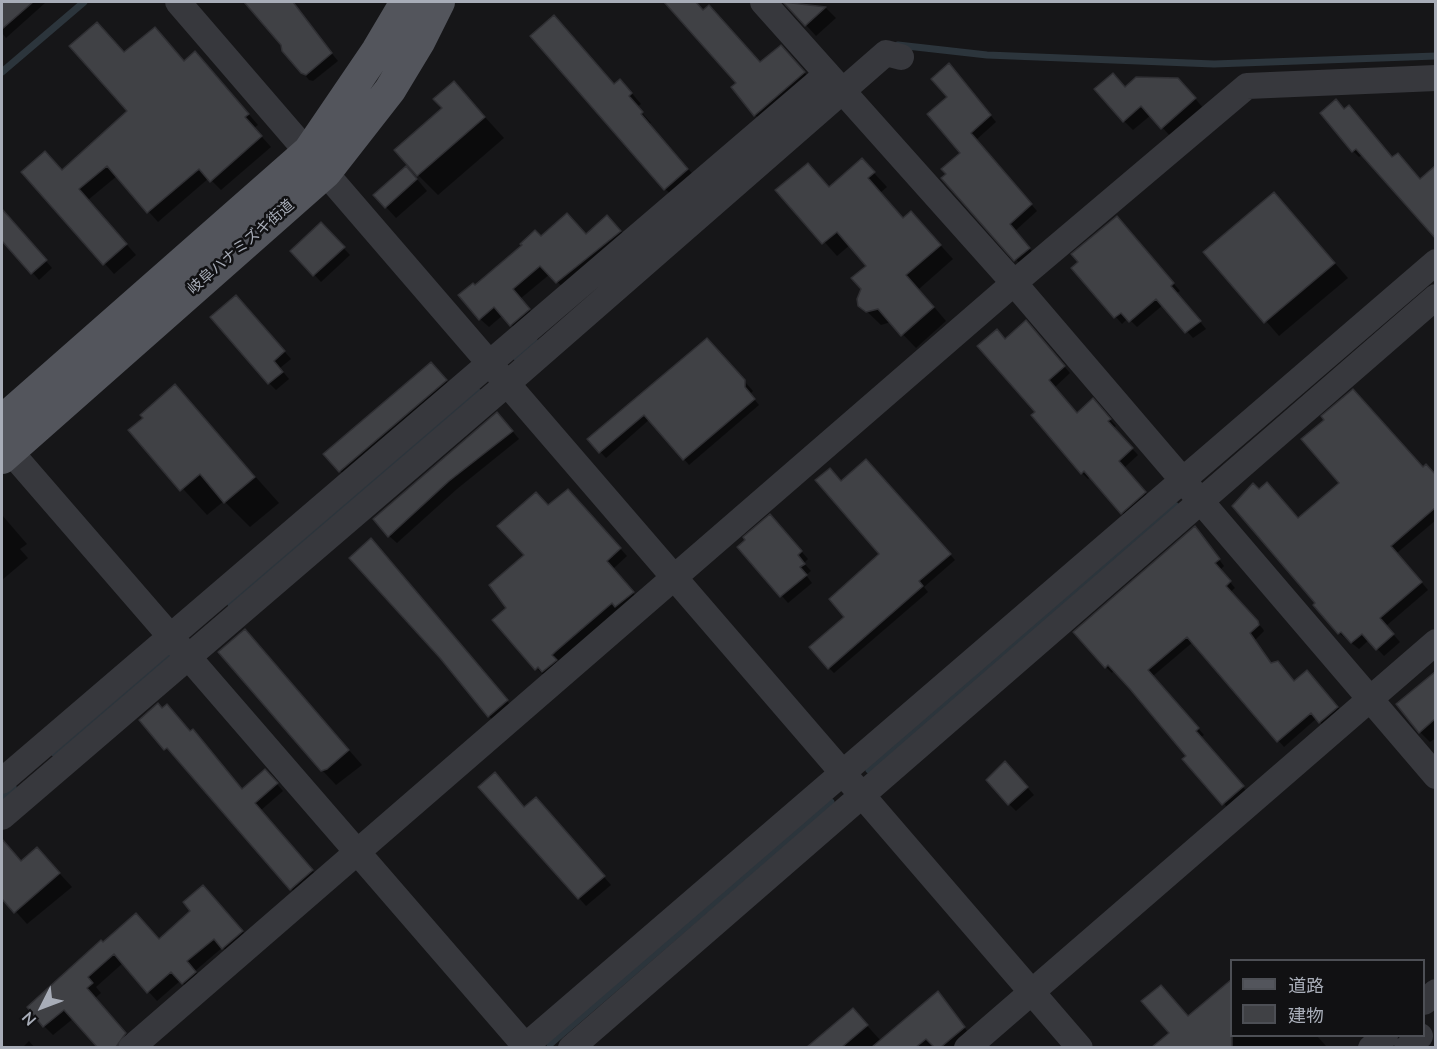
<!DOCTYPE html>
<html>
<head>
<meta charset="utf-8">
<style>
	body { margin:0 }
	#map { position:relative; width:1437px; height:1049px; overflow:hidden; background:#161618; font-family:Mulish,"Noto Sans JP",sans-serif }
	canvas { display:block }
	.frame { position:absolute; inset:0; border:3px solid #a8adb8; pointer-events:none }
	.legend { position:absolute; left:1230px; top:959px; width:195px; height:78px; box-sizing:border-box; background:#111113; border:2px solid #4d4f55; margin:0; padding:8px 10px; list-style:none; font-size:18px; color:#a8adb8 }
	.legend li { display:flex; align-items:center; gap:12px; height:30px }
	.legend b { width:30px; border:2px solid #4d4f55 }
	.north { position:absolute; left:12px; top:977px; width:60px; height:60px; -webkit-text-stroke:4px #111113; paint-order:stroke; rotate:228deg; font-size:16px; font-weight:700; line-height:24px; text-align:center; color:#a8adb8 }
	.north::after { content:''; display:block; margin:auto; width:21px; height:27px; background:#a8adb8; clip-path:polygon(50% 0,100% 100%,50% 72%,0 100%) }
</style>
</head>
<body>
<div id="map">
<canvas width="1437" height="1049"></canvas>
<div class="frame"></div>
<ul class="legend">
<li><b style="height:8px;background:#53555c"></b>道路</li>
<li><b style="height:16px;background:#404145"></b>建物</li>
</ul>
<div class="north">N</div>
</div>
<script>
const ctx = document.querySelector('canvas').getContext('2d');
ctx.lineJoin = 'round';
function fillPath(path, color) {
  ctx.fillStyle = color;
  ctx.fill(path, 'evenodd');
}
function trace(path, color, width, dash) {
  ctx.strokeStyle = color;
  ctx.lineWidth = width;
  ctx.lineCap = dash ? 'butt' : 'round';
  ctx.setLineDash(dash || []);
  ctx.stroke(path);
}
function label(font, color, halo, rows, align = 'center') {
  ctx.font = font + ' Mulish,"Noto Sans JP",sans-serif';
  ctx.lineWidth = 5;
  ctx.setLineDash([]);
  ctx.textBaseline = 'middle';
  ctx.strokeStyle = halo;
  ctx.fillStyle = color;
  for (const [text, x, y, turn = 0] of rows) {
    ctx.save();
    ctx.translate(x, y);
    ctx.rotate((+turn || 0) * Math.PI / 180);
    ctx.textAlign = isNaN(turn) ? turn : align;
    if (halo) ctx.strokeText(text, 0, 0);
    ctx.fillText(text, 0, 0);
    ctx.restore();
  }
}
const shadow = new Path2D(`
	M 2,2 L 44,2 L 45,3 L 6,38 L 2,33 Z
	M 246,2 L 290,2 L 338,61 L 313,81 L 309,80 Z
	M 687,2 L 761,64 L 788,54 L 811,80 L 762,121 L 755,115 L 738,83 L 675,12 Z
	M 786,3 L 826,8 L 836,18 L 816,36 Z
	M 125,54 L 205,63 L 258,125 L 254,128 L 271,147 L 221,190 L 209,178 L 158,222 L 117,176 L 88,200 L 136,255 L 114,274 L 23,172 L 63,172 L 129,112 Z
	M 955,71 L 996,122 L 976,140 L 1037,211 L 1015,231 L 1035,255 L 1022,266 L 943,178 L 963,153 L 949,97 Z
	M 454,83 L 504,138 L 438,195 L 418,175 Z
	M 614,86 L 629,90 L 641,104 L 637,107 L 651,123 L 649,124 L 697,179 L 675,198 L 665,189 Z
	M 1126,89 L 1187,89 L 1204,109 L 1171,137 L 1151,115 L 1133,130 L 1124,121 Z
	M 1322,113 L 1421,180 L 1436,237 L 1363,154 L 1359,157 L 1353,151 Z
	M 862,160 L 887,187 L 880,193 L 904,219 L 924,227 L 953,259 L 919,289 L 946,321 L 916,348 L 891,322 L 881,325 L 858,303 L 868,266 L 850,245 L 837,256 L 778,190 L 830,188 Z
	M 417,179 L 427,191 L 396,218 L 386,207 Z
	M 1274,194 L 1348,278 L 1279,336 L 1206,252 Z
	M 2,210 L 52,268 L 39,280 L 2,237 Z
	M 321,224 L 350,255 L 321,282 L 292,251 Z
	M 1123,224 L 1180,291 L 1177,293 L 1206,329 L 1193,338 L 1163,305 L 1137,327 L 1128,318 L 1122,324 L 1073,268 Z
	M 616,226 L 629,240 L 566,291 L 550,274 L 520,299 L 538,319 L 520,334 L 503,315 L 489,327 L 480,319 L 475,287 L 541,238 L 587,236 Z
	M 243,303 L 291,359 L 280,368 L 289,379 L 276,390 L 269,383 Z
	M 1032,329 L 1070,373 L 1054,388 L 1077,414 L 1099,407 L 1116,426 L 1113,428 L 1138,455 L 1124,468 L 1151,499 L 1128,519 L 1091,477 L 1088,479 L 1082,473 L 1037,412 L 1006,341 Z
	M 712,345 L 753,391 L 750,394 L 759,405 L 689,465 L 650,419 L 606,458 L 589,440 Z
	M 437,370 L 452,387 L 346,477 L 325,454 Z
	M 175,387 L 279,503 L 250,527 L 224,501 L 207,515 L 130,431 Z
	M 505,422 L 519,439 L 457,489 L 397,543 L 389,536 Z
	M 871,467 L 955,560 L 924,587 L 928,592 L 834,673 L 829,668 L 846,618 L 881,555 L 841,483 Z
	M 1423,469 L 1436,476 L 1436,520 L 1397,553 L 1428,590 L 1386,626 L 1400,642 L 1384,656 L 1369,640 L 1359,649 L 1339,633 L 1317,603 L 1260,491 L 1298,519 Z
	M 575,498 L 627,556 L 613,569 L 639,600 L 544,676 L 494,621 L 508,608 L 526,555 L 548,506 Z
	M 2,515 L 27,544 L 20,549 L 28,558 L 2,580 Z
	M 777,523 L 808,559 L 804,563 L 811,571 L 806,575 L 812,583 L 788,603 L 739,547 Z
	M 1200,534 L 1224,566 L 1220,570 L 1235,588 L 1230,592 L 1263,629 L 1264,631 L 1255,640 L 1272,664 L 1295,683 L 1313,678 L 1343,713 L 1325,728 L 1317,718 L 1284,747 L 1193,642 L 1153,676 L 1204,735 L 1201,737 L 1248,793 L 1229,810 L 1188,756 L 1114,670 L 1112,673 L 1106,667 Z
	M 378,547 L 513,708 L 495,723 L 489,716 Z
	M 245,631 L 362,765 L 336,785 L 322,770 Z
	M 1436,672 L 1436,738 L 1430,742 L 1420,732 Z
	M 163,710 L 200,738 L 243,790 L 272,778 L 283,791 L 260,811 L 319,878 L 298,896 L 141,720 Z
	M 1012,770 L 1034,795 L 1016,811 L 1009,804 Z
	M 480,787 L 525,808 L 543,806 L 611,885 L 586,906 Z
	M 2,841 L 22,862 L 37,849 L 72,887 L 27,924 L 2,896 Z
	M 212,896 L 251,941 L 232,957 L 223,947 L 195,971 L 204,981 L 192,992 L 180,981 L 157,1001 L 123,963 L 96,987 L 101,993 L 95,998 L 134,1043 L 129,1048 L 99,1048 L 74,1018 L 53,1035 L 44,1026 L 101,942 L 160,940 Z
	M 1161,987 L 1189,1017 L 1232,1036 L 1317,1036 L 1326,1046 L 1154,1048 L 1171,1033 Z
	M 938,993 L 971,1036 L 958,1048 L 810,1048 L 853,1010 L 881,1041 Z
	M 29,1041 L 35,1048 L 22,1048 Z`);
const stream = new Path2D(`
	M 898,45 L 987,55 L 1214,64 L 1436,56
	M 2,72 L 84,2
	M 517,358 L 535,342
	M 231,604 L 478,392
	M 54,753 L 172,655
	M 869,770 L 1176,506
	M 2,797 L 13,787
	M 550,1044 L 831,802`);
const building = new Path2D(`
	M 2,2 L 33,2 L 2,29 Z
	M 244,2 L 293,2 L 332,53 L 306,75 L 301,73 L 282,51 L 281,45 Z
	M 664,2 L 696,2 L 703,10 L 709,5 L 760,62 L 781,45 L 805,72 L 754,116 L 731,87 L 736,83 Z
	M 783,2 L 826,7 L 805,26 Z
	M 554,15 L 614,84 L 620,79 L 632,93 L 629,96 L 643,112 L 641,114 L 688,169 L 664,190 L 530,36 Z
	M 97,22 L 124,52 L 155,27 L 184,61 L 195,51 L 249,114 L 245,117 L 262,136 L 210,182 L 199,169 L 147,213 L 107,166 L 79,189 L 127,244 L 103,265 L 21,172 L 45,151 L 62,170 L 127,111 L 69,46 Z
	M 949,63 L 991,115 L 971,133 L 1032,204 L 1010,224 L 1030,248 L 1014,261 L 941,178 L 946,174 L 941,169 L 960,153 L 927,114 L 947,97 L 931,79 Z
	M 1113,73 L 1125,87 L 1136,77 L 1178,78 L 1196,98 L 1161,129 L 1141,106 L 1123,122 L 1094,89 Z
	M 454,81 L 485,117 L 417,176 L 394,150 L 442,108 L 433,99 Z
	M 1336,99 L 1344,109 L 1349,105 L 1392,157 L 1398,153 L 1420,179 L 1436,165 L 1436,239 L 1356,149 L 1352,152 L 1320,113 Z
	M 862,158 L 875,172 L 868,178 L 903,218 L 911,211 L 941,245 L 906,275 L 934,307 L 901,336 L 878,309 L 866,312 L 858,306 L 857,299 L 861,289 L 851,278 L 866,266 L 837,232 L 822,244 L 775,190 L 808,163 L 829,187 Z
	M 406,166 L 417,179 L 385,208 L 373,195 Z
	M 1274,192 L 1335,263 L 1264,323 L 1203,252 Z
	M 2,209 L 47,260 L 31,274 L 2,241 Z
	M 567,213 L 586,234 L 607,215 L 621,231 L 556,283 L 540,266 L 513,289 L 530,309 L 510,326 L 494,307 L 479,320 L 458,295 L 473,283 L 475,285 L 522,245 L 520,244 L 535,230 L 541,236 Z
	M 1117,216 L 1174,283 L 1171,286 L 1201,321 L 1185,333 L 1156,299 L 1129,322 L 1121,313 L 1114,318 L 1071,268 L 1078,262 L 1071,254 Z
	M 321,222 L 345,247 L 313,276 L 290,251 Z
	M 236,295 L 285,351 L 274,361 L 283,372 L 268,384 L 210,317 Z
	M 1026,320 L 1065,366 L 1049,380 L 1077,413 L 1093,398 L 1111,419 L 1108,421 L 1133,448 L 1119,461 L 1146,492 L 1121,514 L 1084,471 L 1081,474 L 1031,415 L 1035,412 L 977,346 L 997,329 L 1005,339 Z
	M 707,338 L 745,380 L 745,387 L 755,399 L 683,460 L 644,415 L 599,453 L 587,439 Z
	M 431,362 L 447,380 L 339,472 L 323,454 Z
	M 175,384 L 255,477 L 224,503 L 200,474 L 180,491 L 128,430 L 143,418 L 140,415 Z
	M 1353,389 L 1423,467 L 1426,464 L 1436,475 L 1436,507 L 1391,546 L 1422,582 L 1380,618 L 1394,634 L 1376,650 L 1362,634 L 1351,643 L 1341,632 L 1338,634 L 1313,605 L 1315,603 L 1232,506 L 1253,483 L 1259,489 L 1267,482 L 1298,518 L 1339,483 L 1301,439 L 1324,420 L 1321,416 Z
	M 497,412 L 513,431 L 449,481 L 388,537 L 373,519 Z
	M 866,459 L 951,554 L 919,581 L 923,586 L 828,669 L 809,647 L 844,617 L 829,599 L 879,554 L 815,480 L 830,468 L 841,481 Z
	M 568,489 L 621,548 L 607,561 L 634,592 L 615,607 L 612,603 L 555,652 L 552,655 L 557,660 L 542,672 L 538,667 L 535,670 L 492,620 L 506,608 L 489,585 L 524,555 L 497,526 L 536,492 L 548,505 Z
	M 770,514 L 802,551 L 798,555 L 805,564 L 800,567 L 807,575 L 780,597 L 737,547 L 745,540 L 743,537 Z
	M 1195,526 L 1220,559 L 1215,563 L 1231,581 L 1226,586 L 1258,621 L 1259,625 L 1250,633 L 1271,663 L 1278,661 L 1294,681 L 1307,670 L 1338,707 L 1319,723 L 1311,713 L 1277,742 L 1187,637 L 1148,670 L 1199,728 L 1196,731 L 1244,786 L 1222,805 L 1182,759 L 1186,756 L 1130,689 L 1108,665 L 1105,668 L 1073,632 Z
	M 371,538 L 508,700 L 488,717 L 440,658 L 349,558 Z
	M 245,629 L 349,750 L 327,769 L 321,771 L 218,652 Z
	M 1436,671 L 1436,718 L 1419,733 L 1396,704 Z
	M 158,703 L 162,708 L 167,704 L 190,731 L 193,729 L 242,789 L 265,769 L 278,783 L 255,803 L 313,870 L 290,890 L 167,748 L 164,750 L 139,720 Z
	M 1005,761 L 1028,787 L 1008,805 L 986,780 Z
	M 495,772 L 524,807 L 536,797 L 605,876 L 578,899 L 478,787 Z
	M 2,839 L 21,861 L 37,847 L 60,873 L 14,913 L 2,899 Z
	M 203,885 L 243,931 L 222,949 L 214,939 L 187,961 L 196,972 L 182,984 L 171,972 L 147,993 L 114,954 L 88,977 L 93,983 L 87,988 L 126,1033 L 116,1047 L 97,1047 L 64,1010 L 43,1027 L 27,1007 L 101,940 L 103,942 L 136,913 L 159,939 L 190,911 L 183,902 Z
	M 1232,979 L 1232,1047 L 1152,1047 L 1169,1033 L 1141,1001 L 1161,985 L 1188,1016 Z
	M 938,991 L 965,1027 L 941,1047 L 934,1047 L 926,1039 L 916,1047 L 872,1047 Z
	M 853,1008 L 868,1025 L 842,1047 L 807,1047 Z`);
const minor = new Path2D(`
	M 178,2 L 1080,1048
	M 763,2 L 1014,283 L 1436,776
	M 2,442 L 527,1048
	M 2,781 L 827,74
	M 2,817 L 508,383 L 886,53 L 901,57
	M 1424,1002 L 1436,992
	M 131,1048 L 1014,283 L 1247,86 L 1436,78
	M 523,1048 L 1436,262
	M 571,1048 L 1436,297
	M 967,1048 L 1436,642
	M 1371,1048 L 1385,1036
	M 1407,1048 L 1420,1036`);
const major = new Path2D(`
	M 2,421 L 309,151 L 377,51 L 406,2
	M 2,458 L 326,172 L 390,90 L 419,42 L 439,2`);
const streetNames = [
	["岐阜ハナミズキ街道",241,247,-41]
];
fillPath(shadow, '#0007');
trace(stream, '#2c353c', 7);
fillPath(building, '#404145');
trace(building, '#303034', 1.5);
trace(minor, '#37383d', 26);
trace(major, '#53555c', 32);
label('15px', '#a8adb8', '#111113', streetNames);
</script>
</body>
</html>
